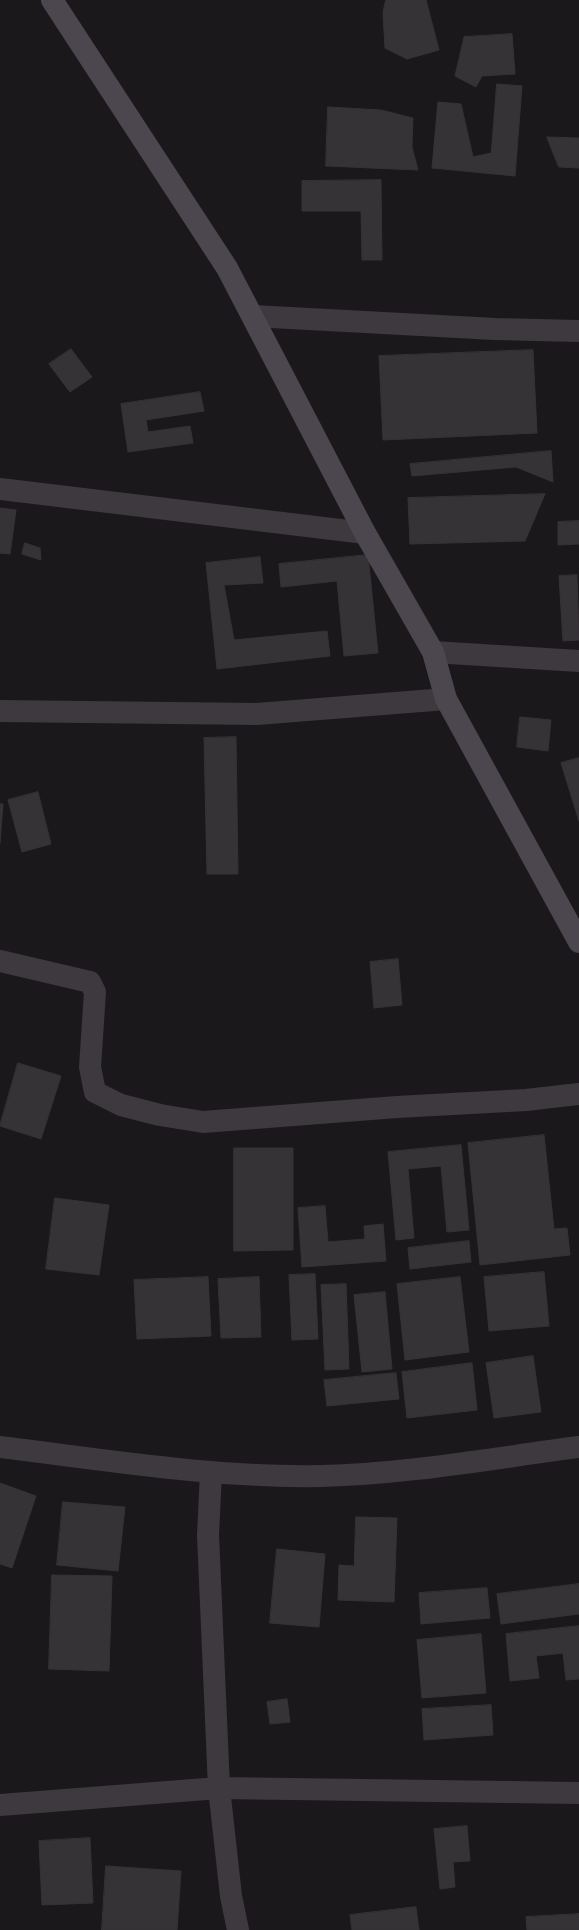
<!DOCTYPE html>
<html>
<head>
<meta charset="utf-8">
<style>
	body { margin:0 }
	canvas { display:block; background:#1a181a }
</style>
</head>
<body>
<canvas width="579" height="1930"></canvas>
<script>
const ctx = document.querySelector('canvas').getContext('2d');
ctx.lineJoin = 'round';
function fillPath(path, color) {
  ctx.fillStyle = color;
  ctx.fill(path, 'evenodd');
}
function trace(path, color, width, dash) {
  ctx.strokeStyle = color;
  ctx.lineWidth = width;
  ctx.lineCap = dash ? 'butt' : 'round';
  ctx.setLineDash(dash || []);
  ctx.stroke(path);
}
const building = new Path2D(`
	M 386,0 L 426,0 L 439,50 L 407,59 L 385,48 L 383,13 Z
	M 512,34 L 515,74 L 482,76 L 476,87 L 455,76 L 464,37 Z
	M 497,84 L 522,86 L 515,176 L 432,168 L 438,102 L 461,104 L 473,157 L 491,153 Z
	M 328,107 L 381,110 L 413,118 L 412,147 L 418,170 L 326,166 Z
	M 547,137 L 579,138 L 579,168 L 559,167 Z
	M 381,180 L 382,260 L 362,260 L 361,211 L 302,211 L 302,181 Z
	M 71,349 L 92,377 L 70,392 L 49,364 Z
	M 533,350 L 537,433 L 383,440 L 379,356 Z
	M 200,392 L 204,411 L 146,420 L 148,432 L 190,426 L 193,443 L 128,452 L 121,404 Z
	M 551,451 L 553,482 L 516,467 L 412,476 L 410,464 Z
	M 545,494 L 525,541 L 410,544 L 408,498 Z
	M 0,508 L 16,510 L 10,554 L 0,553 Z
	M 579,521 L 579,544 L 558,545 L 558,522 Z
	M 25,543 L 40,548 L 41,560 L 22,554 Z
	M 368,555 L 378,653 L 344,656 L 337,581 L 281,587 L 279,564 Z
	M 260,557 L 263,583 L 224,585 L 234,640 L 327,631 L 330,656 L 217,669 L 206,563 Z
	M 577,575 L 579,640 L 563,641 L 559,576 Z
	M 520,717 L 551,720 L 548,751 L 517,747 Z
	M 236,737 L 238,874 L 207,874 L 204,738 Z
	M 579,758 L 579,821 L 561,763 Z
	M 38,792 L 51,844 L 22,852 L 8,800 Z
	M 0,804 L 3,804 L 0,843 Z
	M 398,959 L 402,1005 L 374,1008 L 370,962 Z
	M 18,1063 L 61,1076 L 41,1139 L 0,1126 Z
	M 544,1135 L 554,1229 L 567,1228 L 570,1255 L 480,1265 L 468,1143 Z
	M 461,1145 L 469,1230 L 447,1232 L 441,1166 L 408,1169 L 414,1238 L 396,1240 L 388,1152 Z
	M 234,1148 L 293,1148 L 293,1250 L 234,1251 Z
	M 55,1198 L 109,1205 L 99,1275 L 46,1269 Z
	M 325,1206 L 328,1242 L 365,1239 L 364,1226 L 383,1224 L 386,1261 L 302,1267 L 298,1208 Z
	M 469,1241 L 471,1262 L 410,1269 L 408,1248 Z
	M 544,1272 L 549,1326 L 489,1331 L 484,1277 Z
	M 315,1274 L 318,1339 L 292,1340 L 289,1275 Z
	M 208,1277 L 211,1336 L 137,1339 L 134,1280 Z
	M 259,1277 L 261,1337 L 221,1338 L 218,1279 Z
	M 460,1277 L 469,1352 L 405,1360 L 397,1284 Z
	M 346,1284 L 349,1369 L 325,1370 L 321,1285 Z
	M 385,1292 L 392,1369 L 362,1372 L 354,1295 Z
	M 533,1356 L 541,1412 L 494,1418 L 486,1363 Z
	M 472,1363 L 477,1410 L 407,1418 L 402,1372 Z
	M 396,1373 L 399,1399 L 327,1406 L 324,1380 Z
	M 0,1483 L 36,1496 L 12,1568 L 0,1564 Z
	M 63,1502 L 125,1507 L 118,1571 L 57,1565 Z
	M 356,1517 L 397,1518 L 394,1602 L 338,1600 L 339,1565 L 354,1566 Z
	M 277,1549 L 325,1554 L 319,1627 L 270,1623 Z
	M 52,1575 L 112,1576 L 109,1671 L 49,1669 Z
	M 579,1584 L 579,1614 L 501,1624 L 497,1594 Z
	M 487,1588 L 490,1618 L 421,1624 L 419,1593 Z
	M 579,1626 L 579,1679 L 566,1680 L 563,1653 L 536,1656 L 539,1678 L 510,1681 L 506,1634 Z
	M 481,1634 L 486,1693 L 422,1698 L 417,1640 Z
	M 287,1699 L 290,1722 L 270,1724 L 267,1702 Z
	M 491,1705 L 493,1735 L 424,1740 L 422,1709 Z
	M 467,1826 L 470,1861 L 453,1862 L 455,1887 L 440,1889 L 434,1829 Z
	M 90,1838 L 93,1903 L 42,1905 L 39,1841 Z
	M 106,1866 L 181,1871 L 177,1930 L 102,1930 Z
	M 416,1907 L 419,1930 L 352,1930 L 350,1915 Z
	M 579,1914 L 579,1930 L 527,1930 L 526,1917 Z`);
const street = new Path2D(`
	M 253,316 L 495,329 L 579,331
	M 0,489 L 365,533
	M 433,652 L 579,661
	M 0,711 L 257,714 L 446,699
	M 0,961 L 90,982 L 95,992 L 90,1067 L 95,1092 L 121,1105 L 160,1115 L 203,1122 L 397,1107 L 526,1100 L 579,1094
	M 0,1447 C 105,1460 215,1478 321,1476 C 407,1474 494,1458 579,1447
	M 211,1472 L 208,1535 L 219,1788 L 231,1896 L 238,1930
	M 0,1805 L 219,1788 L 579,1793`);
const secondary = new Path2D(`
	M 52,0 L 227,268 L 365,533 L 433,652 L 446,699 L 579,942`);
fillPath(building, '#363336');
trace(building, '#353236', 1);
trace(street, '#3d393f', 22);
trace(secondary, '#4c474f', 22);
</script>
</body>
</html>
